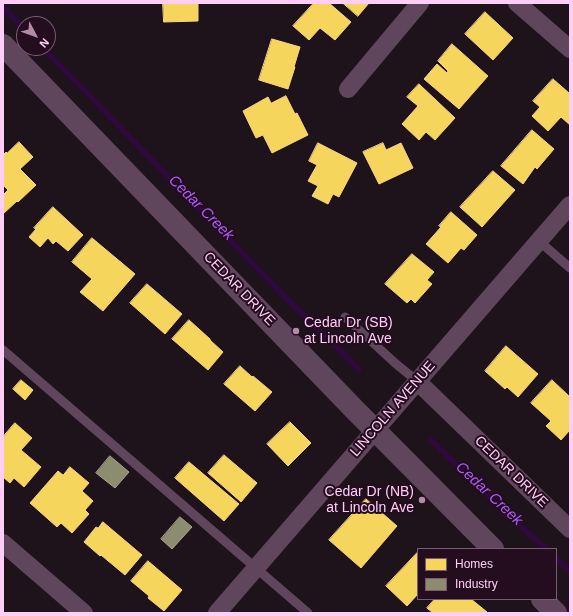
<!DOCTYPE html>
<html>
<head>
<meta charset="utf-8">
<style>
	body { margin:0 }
	#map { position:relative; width:573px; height:616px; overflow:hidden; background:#1e121b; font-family:Arial,sans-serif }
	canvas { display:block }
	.frame { position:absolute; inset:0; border:4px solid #ffcef7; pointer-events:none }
	.legend { position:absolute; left:417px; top:548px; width:140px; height:52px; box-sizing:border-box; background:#230d1e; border:1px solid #7b5a75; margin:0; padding:5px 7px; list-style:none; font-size:12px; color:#ffcef7 }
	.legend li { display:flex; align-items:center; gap:8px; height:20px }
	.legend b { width:20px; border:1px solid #7b5a75 }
	.north { position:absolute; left:16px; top:16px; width:40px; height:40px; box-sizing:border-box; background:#230d1e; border:1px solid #7b5a75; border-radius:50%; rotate:131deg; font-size:11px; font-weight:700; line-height:16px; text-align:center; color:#ffcef7 }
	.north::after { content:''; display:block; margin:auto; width:14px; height:18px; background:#b08caa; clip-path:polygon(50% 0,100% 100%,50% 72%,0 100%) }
</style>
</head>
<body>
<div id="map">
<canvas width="573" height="616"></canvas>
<div class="frame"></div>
<ul class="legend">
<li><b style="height:11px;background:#f6d55c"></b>Homes</li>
<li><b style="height:11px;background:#8c8c6e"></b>Industry</li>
</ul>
<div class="north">N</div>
</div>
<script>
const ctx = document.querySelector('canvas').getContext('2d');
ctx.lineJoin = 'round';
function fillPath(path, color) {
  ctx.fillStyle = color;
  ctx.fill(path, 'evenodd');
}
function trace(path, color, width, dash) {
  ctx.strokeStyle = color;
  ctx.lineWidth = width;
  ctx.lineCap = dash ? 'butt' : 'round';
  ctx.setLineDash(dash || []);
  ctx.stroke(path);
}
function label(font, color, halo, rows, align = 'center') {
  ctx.font = font + ' Arial,sans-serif';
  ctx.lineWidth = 4;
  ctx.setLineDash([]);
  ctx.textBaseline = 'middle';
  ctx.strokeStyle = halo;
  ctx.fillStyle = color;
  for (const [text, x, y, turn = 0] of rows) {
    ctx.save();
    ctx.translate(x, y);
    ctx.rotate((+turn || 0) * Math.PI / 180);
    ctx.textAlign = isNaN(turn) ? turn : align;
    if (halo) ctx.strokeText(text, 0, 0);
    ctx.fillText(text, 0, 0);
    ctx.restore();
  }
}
const homes = new Path2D(`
	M 163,3 L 198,3 L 198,21 L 164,22 Z
	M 314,3 L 329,3 L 351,22 L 335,40 L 320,28 L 309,40 L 293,26 Z
	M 343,3 L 369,3 L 358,16 Z
	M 485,12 L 513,38 L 493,60 L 465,34 Z
	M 272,39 L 300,47 L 294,67 L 295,67 L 288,89 L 259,80 Z
	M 452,44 L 488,76 L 459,109 L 424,79 L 437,64 L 447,73 L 448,71 L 438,61 Z
	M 553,79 L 569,93 L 570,92 L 570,125 L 561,117 L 548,131 L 532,116 L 540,107 L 533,101 Z
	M 419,84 L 455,118 L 435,140 L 426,132 L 419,140 L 402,124 L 418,106 L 407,97 Z
	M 286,96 L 295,114 L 297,113 L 308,135 L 272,153 L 263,135 L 256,138 L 243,111 L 268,97 L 271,103 Z
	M 532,130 L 554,149 L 537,169 L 535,167 L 523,184 L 501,166 Z
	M 19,142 L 33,157 L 20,169 L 36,185 L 18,202 L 17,201 L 3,214 L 3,195 L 8,190 L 3,185 L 3,155 L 6,152 L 7,153 Z
	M 318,143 L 357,163 L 339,197 L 333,194 L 328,204 L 312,196 L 318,186 L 308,181 L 317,165 L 309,161 Z
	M 383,143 L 386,150 L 401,143 L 413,168 L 379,184 L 363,152 Z
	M 493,171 L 515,190 L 482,227 L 460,207 Z
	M 53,207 L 83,235 L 68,251 L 56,241 L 53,244 L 48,238 L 40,247 L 29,237 L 36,229 L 34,228 Z
	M 451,212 L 477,235 L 464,250 L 461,248 L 448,263 L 426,244 L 441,227 L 439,226 Z
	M 92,238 L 135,274 L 103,311 L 80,292 L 92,279 L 72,262 Z
	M 412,254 L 434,272 L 427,280 L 432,284 L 415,303 L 411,299 L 407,303 L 385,284 Z
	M 147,284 L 182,314 L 165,334 L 130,303 Z
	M 189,320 L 210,339 L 210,340 L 223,352 L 208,370 L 172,339 Z
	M 506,346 L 538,374 L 518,397 L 507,387 L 505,389 L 485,371 Z
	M 240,366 L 252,377 L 253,376 L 272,392 L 255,411 L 224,384 Z
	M 21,380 L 33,390 L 25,400 L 13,389 Z
	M 552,380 L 570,397 L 570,430 L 561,440 L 546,426 L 551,421 L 531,403 Z
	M 290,422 L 311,443 L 288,466 L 267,444 Z
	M 15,423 L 32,438 L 21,450 L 41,467 L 24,487 L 14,478 L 10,483 L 3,477 L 3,437 Z
	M 224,455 L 257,483 L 241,502 L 208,473 Z
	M 189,462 L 239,504 L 224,521 L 175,478 Z
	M 70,467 L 89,483 L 82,491 L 93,501 L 85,510 L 89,514 L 72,533 L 61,523 L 57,527 L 30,503 L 58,471 L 63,475 Z
	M 366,499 L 397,526 L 361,568 L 329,540 Z
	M 103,522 L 142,555 L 125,575 L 101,555 L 100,556 L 84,542 L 96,527 L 98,528 Z
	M 418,552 L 418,594 L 407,606 L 386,586 Z
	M 148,561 L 182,590 L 164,611 L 148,598 L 149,596 L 131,581 Z
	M 435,599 L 471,599 L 487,612 L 433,613 L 427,608 Z`);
const industry = new Path2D(`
	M 110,456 L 129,472 L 115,488 L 96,473 Z
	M 180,517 L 192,527 L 172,549 L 161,539 Z`);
const stream = new Path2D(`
	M 3,7 L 24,29
	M 43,48 L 286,298 L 359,369
	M 431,440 L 507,514 L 546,549
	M 556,558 L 570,571`);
const service = new Path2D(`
	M 539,241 L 570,268
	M 345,317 L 395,363 L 417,381
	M 3,350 L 308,613`);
const minor = new Path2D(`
	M 517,3 L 570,49
	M 348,89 L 420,3
	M 417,381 L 570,529
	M 3,543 L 84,613
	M 217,613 L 570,205`);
const tertiary = new Path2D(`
	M 3,45 L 353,408 L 493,549
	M 542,599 L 556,613`);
const markers = [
	[296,331,4,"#b08caa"],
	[422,500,4,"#b08caa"]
];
const streetNames = [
	["CEDAR DRIVE",239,289,46],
	["LINCOLN AVENUE",393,409,-49],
	["CEDAR DRIVE",511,472,44]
];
const poiNames = [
	["Cedar Dr (SB)",304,323],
	["at Lincoln Ave",304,339],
	["Cedar Dr (NB)",414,492,"right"],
	["at Lincoln Ave",414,508,"right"]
];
const waterNames = [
	["Cedar Creek",201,208,45],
	["Cedar Creek",489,494,43]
];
fillPath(homes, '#f6d55c');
trace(homes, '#f9d38a', 1);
fillPath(industry, '#8c8c6e');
trace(industry, '#aea097', 1);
trace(stream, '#2d093e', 6);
trace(service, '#5f465c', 9);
trace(minor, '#5f465c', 18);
trace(tertiary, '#5f465c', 22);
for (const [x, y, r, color] of markers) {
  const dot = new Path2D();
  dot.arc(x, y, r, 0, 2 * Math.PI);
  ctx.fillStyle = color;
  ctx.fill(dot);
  trace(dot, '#230d1e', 1.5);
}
label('14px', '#ffcef7', '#230d1e', streetNames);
label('14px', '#ffcef7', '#230d1e', poiNames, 'left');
label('italic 15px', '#b05cff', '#230d1e', waterNames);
</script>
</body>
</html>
